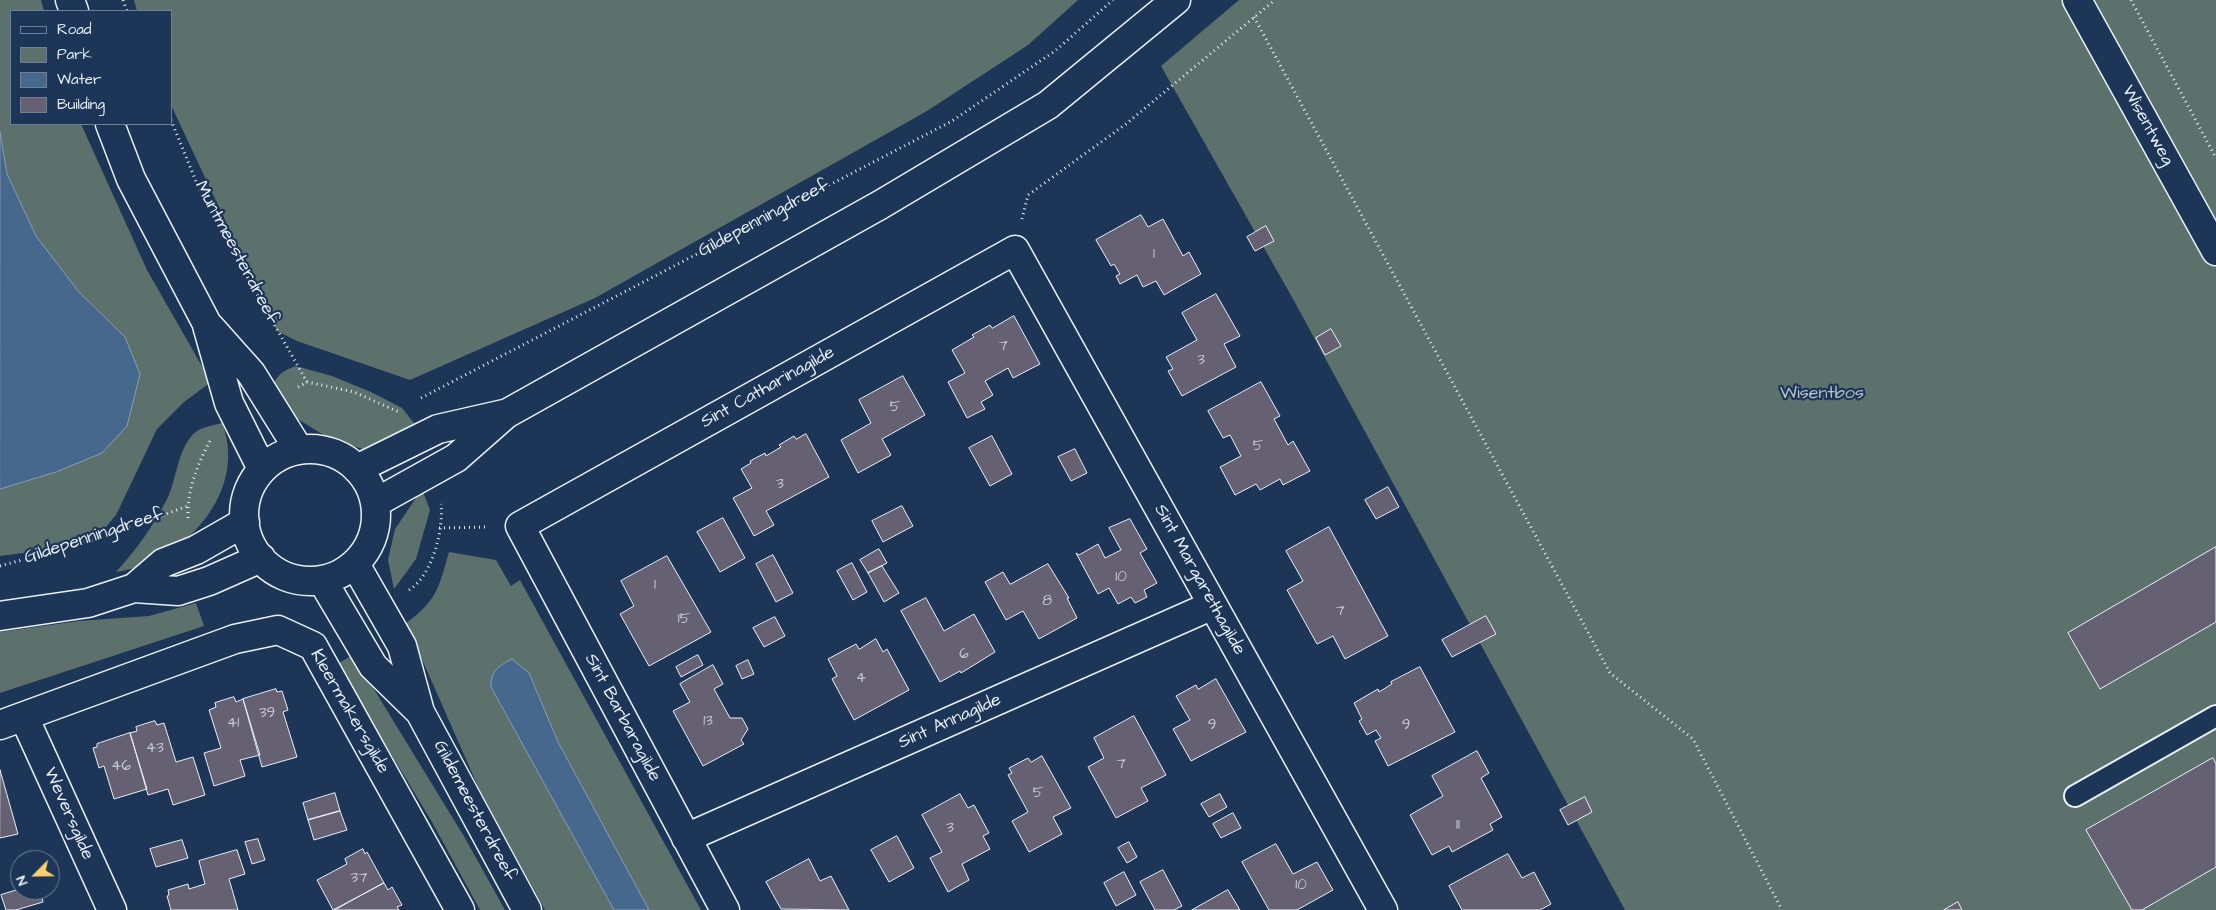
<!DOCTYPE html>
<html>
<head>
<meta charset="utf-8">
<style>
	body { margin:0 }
	#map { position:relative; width:2216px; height:910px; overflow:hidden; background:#1d3557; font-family:"Architects Daughter",sans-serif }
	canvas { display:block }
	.legend { position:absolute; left:10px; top:10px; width:162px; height:115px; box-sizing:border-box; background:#1d3557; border:1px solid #6e8097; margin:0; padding:6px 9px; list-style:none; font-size:15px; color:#e8f1f8 }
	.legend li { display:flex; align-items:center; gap:10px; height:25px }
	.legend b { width:25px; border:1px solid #6e8097 }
	.north { position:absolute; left:10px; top:850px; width:50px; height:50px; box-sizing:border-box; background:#1d3557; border:1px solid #6e8097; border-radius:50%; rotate:247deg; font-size:14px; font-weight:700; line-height:20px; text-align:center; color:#e8f1f8 }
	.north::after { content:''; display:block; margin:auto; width:18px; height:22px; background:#ffd166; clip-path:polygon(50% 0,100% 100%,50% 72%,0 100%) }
</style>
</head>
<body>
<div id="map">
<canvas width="2216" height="910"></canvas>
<ul class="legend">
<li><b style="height:6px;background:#1d3557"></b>Road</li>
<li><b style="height:14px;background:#5d716c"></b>Park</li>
<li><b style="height:14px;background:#46688d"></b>Water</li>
<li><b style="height:14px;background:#656172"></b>Building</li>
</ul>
<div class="north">N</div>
</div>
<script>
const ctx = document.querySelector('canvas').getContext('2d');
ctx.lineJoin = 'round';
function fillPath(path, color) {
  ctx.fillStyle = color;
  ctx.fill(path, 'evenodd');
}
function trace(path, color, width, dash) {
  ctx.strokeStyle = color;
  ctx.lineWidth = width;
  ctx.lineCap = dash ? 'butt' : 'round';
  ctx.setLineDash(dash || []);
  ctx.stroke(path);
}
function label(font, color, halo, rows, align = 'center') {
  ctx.font = font + ' "Architects Daughter",sans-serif';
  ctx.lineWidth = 4.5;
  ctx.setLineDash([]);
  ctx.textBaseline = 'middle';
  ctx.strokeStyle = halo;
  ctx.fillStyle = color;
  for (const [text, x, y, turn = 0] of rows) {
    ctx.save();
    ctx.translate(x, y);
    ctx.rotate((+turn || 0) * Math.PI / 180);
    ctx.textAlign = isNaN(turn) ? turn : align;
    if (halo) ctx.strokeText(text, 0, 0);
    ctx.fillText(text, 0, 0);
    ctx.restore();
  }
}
const green = new Path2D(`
	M 0,0 L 41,0 L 44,11 L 11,11 L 11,124 L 81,124 L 147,270 L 211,382 L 184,402 L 157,429 L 116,515 L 100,534 L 79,546 L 0,556 L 0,489 L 56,472 L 125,337 L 78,291 L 36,236 L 7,174 L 0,132 Z
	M 134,0 L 1078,0 L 1028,45 L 927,111 L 595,298 L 410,380 L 297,341 L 277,331 L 171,105 L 171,11 L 137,11 Z
	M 1239,0 L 2216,0 L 2216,910 L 1625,910 L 1293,299 L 1161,66 Z
	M 296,366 L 332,376 L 371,392 L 402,408 L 414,423 L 411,441 L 366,450 L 332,440 L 286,412 L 271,394 C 275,377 279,372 296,366 Z
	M 222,423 C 249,492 183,563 116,572 C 137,549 154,525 168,497 C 177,478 178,445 197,431 C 203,427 215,425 222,423 Z
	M 422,489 L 430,510 L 416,559 L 394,589 L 388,560 L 395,529 Z
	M 449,552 L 496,560 L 511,586 L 520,580 L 701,910 L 649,910 L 558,742 L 529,673 L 491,687 L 614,910 L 545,910 L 480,791 L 406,623 C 437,601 439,587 449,552 Z
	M 196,603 L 204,626 L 0,693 L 0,632 L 79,621 L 149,616 Z
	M 353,655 L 465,838 L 505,910 L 480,910 L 432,822 L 337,664 Z`);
const water = new Path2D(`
	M 0,132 L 7,174 L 36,236 L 78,291 L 125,337 L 140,374 L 127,426 L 102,453 L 56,472 L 0,489 Z
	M 512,659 L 529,673 L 558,742 L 649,910 L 614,910 L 491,687 C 490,671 500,665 512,659 Z`);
const building = new Path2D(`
	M 1141,215 L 1148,227 L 1163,219 L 1183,256 L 1189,252 L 1201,274 L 1164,295 L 1156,281 L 1143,287 L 1137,275 L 1120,284 L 1116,276 L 1120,274 L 1114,264 L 1111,266 L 1096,240 Z
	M 1266,226 L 1274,241 L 1255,251 L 1247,237 Z
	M 1216,294 L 1240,336 L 1224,344 L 1236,367 L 1182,396 L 1168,371 L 1173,369 L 1166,357 L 1197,340 L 1182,313 Z
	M 1014,316 L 1040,364 L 1013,378 L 1008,368 L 985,381 L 993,395 L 981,402 L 985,409 L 967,418 L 948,382 L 965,373 L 952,350 L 974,337 L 972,335 L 990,325 L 992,328 Z
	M 1331,329 L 1341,346 L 1325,355 L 1316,338 Z
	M 903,376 L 925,415 L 882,439 L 891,455 L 858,473 L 841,440 L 871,423 L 859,400 Z
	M 1261,382 L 1280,416 L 1274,419 L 1288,445 L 1293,441 L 1310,471 L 1283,485 L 1280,479 L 1260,490 L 1256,484 L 1235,495 L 1220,467 L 1241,456 L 1230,435 L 1223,438 L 1208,411 Z
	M 806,434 L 829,477 L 766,511 L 774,525 L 754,536 L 733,498 L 752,488 L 741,469 L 751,463 L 750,461 L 765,453 L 766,456 L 781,447 L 779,445 L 794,436 L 796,439 Z
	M 992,436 L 1012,474 L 990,486 L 969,448 Z
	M 1075,449 L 1087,473 L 1071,481 L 1058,457 Z
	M 1388,487 L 1399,507 L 1376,519 L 1365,500 Z
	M 902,506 L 913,526 L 883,542 L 872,521 Z
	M 723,518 L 745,558 L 720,572 L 697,532 Z
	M 1130,519 L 1147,549 L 1140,553 L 1157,583 L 1144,590 L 1147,597 L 1135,603 L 1131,597 L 1118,604 L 1109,588 L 1098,594 L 1076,553 L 1079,555 L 1098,544 L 1105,558 L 1121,550 L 1109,528 Z
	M 1329,527 L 1388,636 L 1345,659 L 1333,636 L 1317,644 L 1287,590 L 1303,581 L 1286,551 Z
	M 2216,547 L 2216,622 L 2100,689 L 2068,633 Z
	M 879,549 L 887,563 L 868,573 L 860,560 Z
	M 773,555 L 793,593 L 776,602 L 756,564 Z
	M 667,556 L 711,632 L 649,666 L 620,614 L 634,606 L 621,581 Z
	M 852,563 L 867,592 L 853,600 L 837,571 Z
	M 1048,564 L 1069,598 L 1067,598 L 1077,618 L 1039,639 L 1023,611 L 1006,620 L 985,582 L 1003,572 L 1010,584 Z
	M 882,566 L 899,593 L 884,602 L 868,573 Z
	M 926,598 L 944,631 L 974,614 L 995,652 L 961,673 L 960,671 L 940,682 L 901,611 Z
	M 1486,616 L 1496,634 L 1452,657 L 1442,640 Z
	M 775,617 L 785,636 L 764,647 L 753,628 Z
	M 876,639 L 883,652 L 887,649 L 909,690 L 854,720 L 832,679 L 837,676 L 828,659 L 856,644 L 859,649 Z
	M 698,655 L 703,665 L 681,677 L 676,667 Z
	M 748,660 L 754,674 L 742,679 L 736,666 Z
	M 713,665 L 723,684 L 714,689 L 730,718 L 742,718 L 748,729 L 741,740 L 744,744 L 703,766 L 673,711 L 690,702 L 680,684 Z
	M 1420,667 L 1455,732 L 1388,766 L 1375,741 L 1381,738 L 1376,730 L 1367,735 L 1359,721 L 1362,719 L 1354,703 L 1378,689 L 1379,692 L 1392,684 L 1391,682 Z
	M 1216,679 L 1246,732 L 1191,761 L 1173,729 L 1190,720 L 1176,696 L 1196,685 L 1198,689 Z
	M 276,689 L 277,692 L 282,691 L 288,710 L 283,712 L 297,757 L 262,767 L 243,699 Z
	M 234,697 L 236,702 L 243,699 L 260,755 L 240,760 L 245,776 L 214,786 L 204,753 L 221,748 L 209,710 L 216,707 L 215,703 Z
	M 1134,716 L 1166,775 L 1141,788 L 1148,801 L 1116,818 L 1088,767 L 1104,758 L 1094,738 Z
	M 155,721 L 157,725 L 164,723 L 176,762 L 193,757 L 205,795 L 173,805 L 168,789 L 148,795 L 130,733 L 137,731 L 136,727 Z
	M 130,733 L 147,789 L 114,799 L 104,766 L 99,768 L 93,748 L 97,747 L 97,744 Z
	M 1477,751 L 1489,773 L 1481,778 L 1502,817 L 1490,824 L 1493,830 L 1452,852 L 1449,846 L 1432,855 L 1410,815 L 1443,796 L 1432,776 Z
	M 1042,756 L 1071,808 L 1053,817 L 1062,834 L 1029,852 L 1012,821 L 1028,812 L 1008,775 L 1012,773 L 1009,768 L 1028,758 L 1031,762 Z
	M 2213,758 L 2216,764 L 2216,867 L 2142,910 L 2132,910 L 2086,830 Z
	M 0,770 L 18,834 L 0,838 Z
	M 335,793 L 340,811 L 308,820 L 303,803 Z
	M 960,794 L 968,808 L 974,805 L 989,833 L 983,836 L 990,849 L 962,864 L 969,880 L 948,892 L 930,858 L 942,852 L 922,815 Z
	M 1220,794 L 1227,807 L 1209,817 L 1201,804 Z
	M 1585,797 L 1592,812 L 1568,825 L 1560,810 Z
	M 340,811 L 347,830 L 314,840 L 308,820 Z
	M 1233,813 L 1241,828 L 1221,838 L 1213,824 Z
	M 897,836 L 914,868 L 889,882 L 871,850 Z
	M 258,839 L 265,860 L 252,864 L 245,842 Z
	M 182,840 L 188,858 L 156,867 L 150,849 Z
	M 1129,842 L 1137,857 L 1127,863 L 1118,848 Z
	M 1276,844 L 1293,874 L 1317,862 L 1333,890 L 1297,910 L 1269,910 L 1242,862 Z
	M 363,849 L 365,854 L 367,852 L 384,883 L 333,910 L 317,880 L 347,864 L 345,859 Z
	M 237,850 L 245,874 L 229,879 L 238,910 L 171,910 L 167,896 L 169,895 L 168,890 L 188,884 L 189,889 L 205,884 L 199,861 Z
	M 1508,854 L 1522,878 L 1534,872 L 1551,904 L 1540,910 L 1462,910 L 1449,886 Z
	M 809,859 L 820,881 L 831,876 L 849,910 L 781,909 L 766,882 Z
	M 1163,870 L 1182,906 L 1174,910 L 1155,910 L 1140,882 Z
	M 1124,872 L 1136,895 L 1116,906 L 1104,883 Z
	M 384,883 L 388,890 L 392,887 L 402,905 L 397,907 L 399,910 L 335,910 Z
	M 20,889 L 40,890 L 43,902 L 16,910 L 6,910 L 1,895 Z
	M 1228,890 L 1240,910 L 1192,910 Z
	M 1958,902 L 1962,910 L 1944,910 Z`);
const path = new Path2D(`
	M 123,0 L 127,11
	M 2131,0 L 2216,158
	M 1254,17 L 1610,673 L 1693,739 L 1782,910
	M 171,120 L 204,201 L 307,382
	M 1022,219 L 1028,195 L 1126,124 L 1275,0
	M 298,387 L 307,382 L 354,392 L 399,412
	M 421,398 L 952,121 L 1055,51 L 1113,0
	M 188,518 C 187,490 197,465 210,441
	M 439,528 L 487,527
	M 0,566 L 91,541 L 188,506
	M 409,590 C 432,576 444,530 441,504`);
const lane = new Path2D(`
	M 2075,796 L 2216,716`);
const street = new Path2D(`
	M 2077,0 L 2216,251
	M 24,717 L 112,910
	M 0,725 L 235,639 L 278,630 L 313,646 L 460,910
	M 686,838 L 1213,605
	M 725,910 L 520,526 L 1015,250 L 1383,910`);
const secondary = new Path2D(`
	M 70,0 L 74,11
	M 110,124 L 131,179 L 206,322 L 229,403 L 262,469
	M 210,327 L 251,373 L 299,450
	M244 515a66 66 0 1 1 132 0a66 66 0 1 1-132 0Z
	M 357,469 L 438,429 L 504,414
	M 375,503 L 456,458 L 506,414 L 880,205 L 1048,105 L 1176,0
	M 355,564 L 402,646 L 420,712 L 527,910
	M 322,580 L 373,666 L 420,712
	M 134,588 L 163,563 L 196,550 L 245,522
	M 0,616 L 88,603 L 134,588 L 178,591 L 209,581 L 261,558`);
const numberNames = [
	["1",1154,255],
	["7",1003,347],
	["3",1201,361],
	["5",895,408],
	["5",1258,447],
	["3",780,485],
	["10",1121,578],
	["1",655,586],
	["8",1047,602],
	["7",1340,612],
	["15",684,620],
	["6",964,655],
	["4",861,679],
	["39",267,714],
	["13",708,722],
	["41",233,724],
	["9",1212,726],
	["9",1406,726],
	["43",155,749],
	["7",1121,765],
	["46",121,767],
	["5",1038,794],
	["11",1458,826],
	["3",950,829],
	["37",359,879],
	["10",1301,886]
];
const streetNames = [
	["Wisentweg",2147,126,61],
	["Gildepenningdreef",764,219,-28],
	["Muntmeesterdreef",236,253,62],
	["Sint Catharinagilde",768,388,-29],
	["Gildepenningdreef",94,537,-18],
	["Sint Margarethagilde",1199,580,61],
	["Kleermakersgilde",349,712,60],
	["Sint Barbaragilde",622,718,62],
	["Sint Annagilde",950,722,-24],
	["Gildemeesterdreef",474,811,62],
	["Weversgilde",68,814,66]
];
const parkNames = [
	["Wisentbos",1822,394]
];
fillPath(green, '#5d716c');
fillPath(water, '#46688d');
trace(water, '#879fb8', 1);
fillPath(building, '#656172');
trace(building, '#e8f1f8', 1);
trace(lane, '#e8f1f8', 24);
trace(street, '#e8f1f8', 31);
trace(secondary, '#e8f1f8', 31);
trace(path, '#e8f1f8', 3, [1, 4]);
trace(lane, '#1d3557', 20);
trace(street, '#1d3557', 28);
trace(secondary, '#1d3557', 28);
label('15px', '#c7cdd6', null, numberNames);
label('18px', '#e8f1f8', '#1d3557', streetNames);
label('18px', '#b7c4c7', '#1d3557', parkNames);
</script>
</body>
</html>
